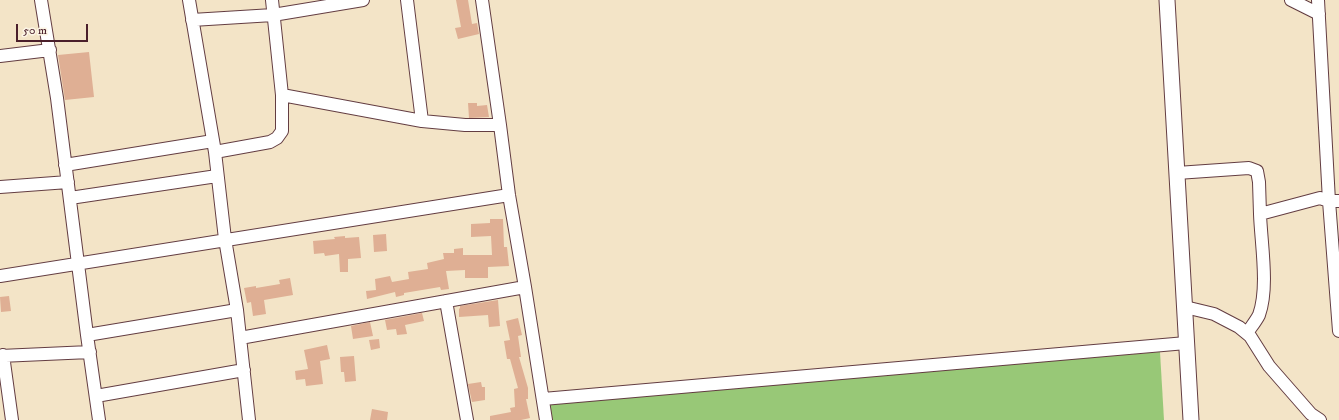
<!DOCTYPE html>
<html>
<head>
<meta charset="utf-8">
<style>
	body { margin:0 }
	#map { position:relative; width:1339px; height:420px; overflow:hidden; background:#f3e4c7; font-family:"IM FELL DW Pica",serif }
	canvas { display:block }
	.scale { position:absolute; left:16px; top:24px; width:72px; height:18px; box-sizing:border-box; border:2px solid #4a1f2b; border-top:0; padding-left:5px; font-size:12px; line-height:14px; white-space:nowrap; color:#4a1f2b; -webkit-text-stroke:3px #fcf5e5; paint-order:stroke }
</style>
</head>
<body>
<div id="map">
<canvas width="1339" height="420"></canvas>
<div class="scale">50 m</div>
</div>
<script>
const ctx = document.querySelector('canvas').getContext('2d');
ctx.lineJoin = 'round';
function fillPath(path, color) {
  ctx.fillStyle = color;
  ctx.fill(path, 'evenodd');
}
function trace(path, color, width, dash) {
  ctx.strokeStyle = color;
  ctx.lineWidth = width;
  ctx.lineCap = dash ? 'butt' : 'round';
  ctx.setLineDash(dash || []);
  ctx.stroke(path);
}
const green = new Path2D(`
	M 1160,352 L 1164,420 L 549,420 L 547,402 Z`);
const building = new Path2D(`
	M 456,0 L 468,0 L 472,24 L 477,23 L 479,34 L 458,39 L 455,28 L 461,27 Z
	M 89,52 L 94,97 L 65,100 L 58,55 Z
	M 468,103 L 477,103 L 477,106 L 487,105 L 489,117 L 469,118 Z
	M 490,219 L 503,219 L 504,247 L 507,247 L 509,266 L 488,267 L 488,278 L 465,278 L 465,270 L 446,271 L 449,289 L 441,290 L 440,287 L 404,293 L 404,295 L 396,297 L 395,292 L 367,299 L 366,291 L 376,290 L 375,279 L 390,276 L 392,282 L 409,279 L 408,272 L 428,269 L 427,263 L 444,259 L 443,253 L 454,253 L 454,249 L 463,248 L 463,255 L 492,255 L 491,236 L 471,237 L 471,224 L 490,223 Z
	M 386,234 L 387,251 L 374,252 L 373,235 Z
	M 345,236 L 345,238 L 359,237 L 361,258 L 348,259 L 348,272 L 340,272 L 339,254 L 325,256 L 324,253 L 314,254 L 313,241 L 335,239 L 334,237 Z
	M 290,278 L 293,295 L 264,300 L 266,314 L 253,316 L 251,302 L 247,303 L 244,288 L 256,286 L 256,288 L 280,284 L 279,280 Z
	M 9,296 L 11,311 L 1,312 L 0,297 Z
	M 498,300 L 500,326 L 489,327 L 488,315 L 459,317 L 459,309 L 460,308 L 460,306 Z
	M 422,313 L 424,321 L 405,325 L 407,334 L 397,335 L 396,329 L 387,330 L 385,320 Z
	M 518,318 L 522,335 L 518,336 L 521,357 L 519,357 L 528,388 L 528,399 L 526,399 L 530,418 L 521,420 L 490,420 L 490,416 L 511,412 L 510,408 L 515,407 L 514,389 L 518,388 L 510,359 L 507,359 L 504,341 L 510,340 L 506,321 Z
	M 370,322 L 373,336 L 353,339 L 351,326 Z
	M 379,339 L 380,348 L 371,350 L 369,340 Z
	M 327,345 L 330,359 L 320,361 L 323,384 L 306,386 L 305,379 L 296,380 L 295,371 L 308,369 L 304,350 Z
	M 354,356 L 356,381 L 345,382 L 344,372 L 341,372 L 340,357 Z
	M 481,382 L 482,387 L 485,387 L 485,400 L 472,402 L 468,384 Z
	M 372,409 L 388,412 L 387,420 L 370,420 Z`);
const minor = new Path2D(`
	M 41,0 L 57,98 L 87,335 L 99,420
	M 189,0 L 215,152 L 225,239 L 237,310 L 249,420
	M 407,0 L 422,121
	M 482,0 L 500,125 L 509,195 L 525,287 L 546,420
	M 1291,0 L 1319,14
	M 1318,0 L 1329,201 L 1339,331
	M 192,20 L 273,15 L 363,0
	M 0,56 L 50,50
	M 282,95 L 422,121 L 465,125 L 500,125
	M 215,152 L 270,142 L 277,138 L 282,131 L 282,95 L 272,0
	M 65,165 L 213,141
	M 1177,173 L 1249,168 L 1257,171 L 1259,182 L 1260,214 L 1320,198 L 1329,201 L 1339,201
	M 0,187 L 68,182
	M 70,198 L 217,176
	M 0,276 L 509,195
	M 446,301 L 467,420
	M 1185,307 L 1214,314 L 1239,327 L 1250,336 L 1269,366 L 1311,414 L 1320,420
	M 1247,333 C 1251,327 1256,321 1259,315 C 1269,288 1261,243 1260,214
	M 87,335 L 237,310
	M 240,338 L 525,287
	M 3,355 L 12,420
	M 0,356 L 90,352
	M 96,396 L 244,370
	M 543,399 L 1186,343`);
const major = new Path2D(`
	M 1167,0 L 1191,420`);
fillPath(green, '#98c877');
fillPath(building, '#dfaf94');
trace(minor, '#633d42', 14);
trace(major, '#633d42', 17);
trace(minor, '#fff', 12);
trace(major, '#fff', 15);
</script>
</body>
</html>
